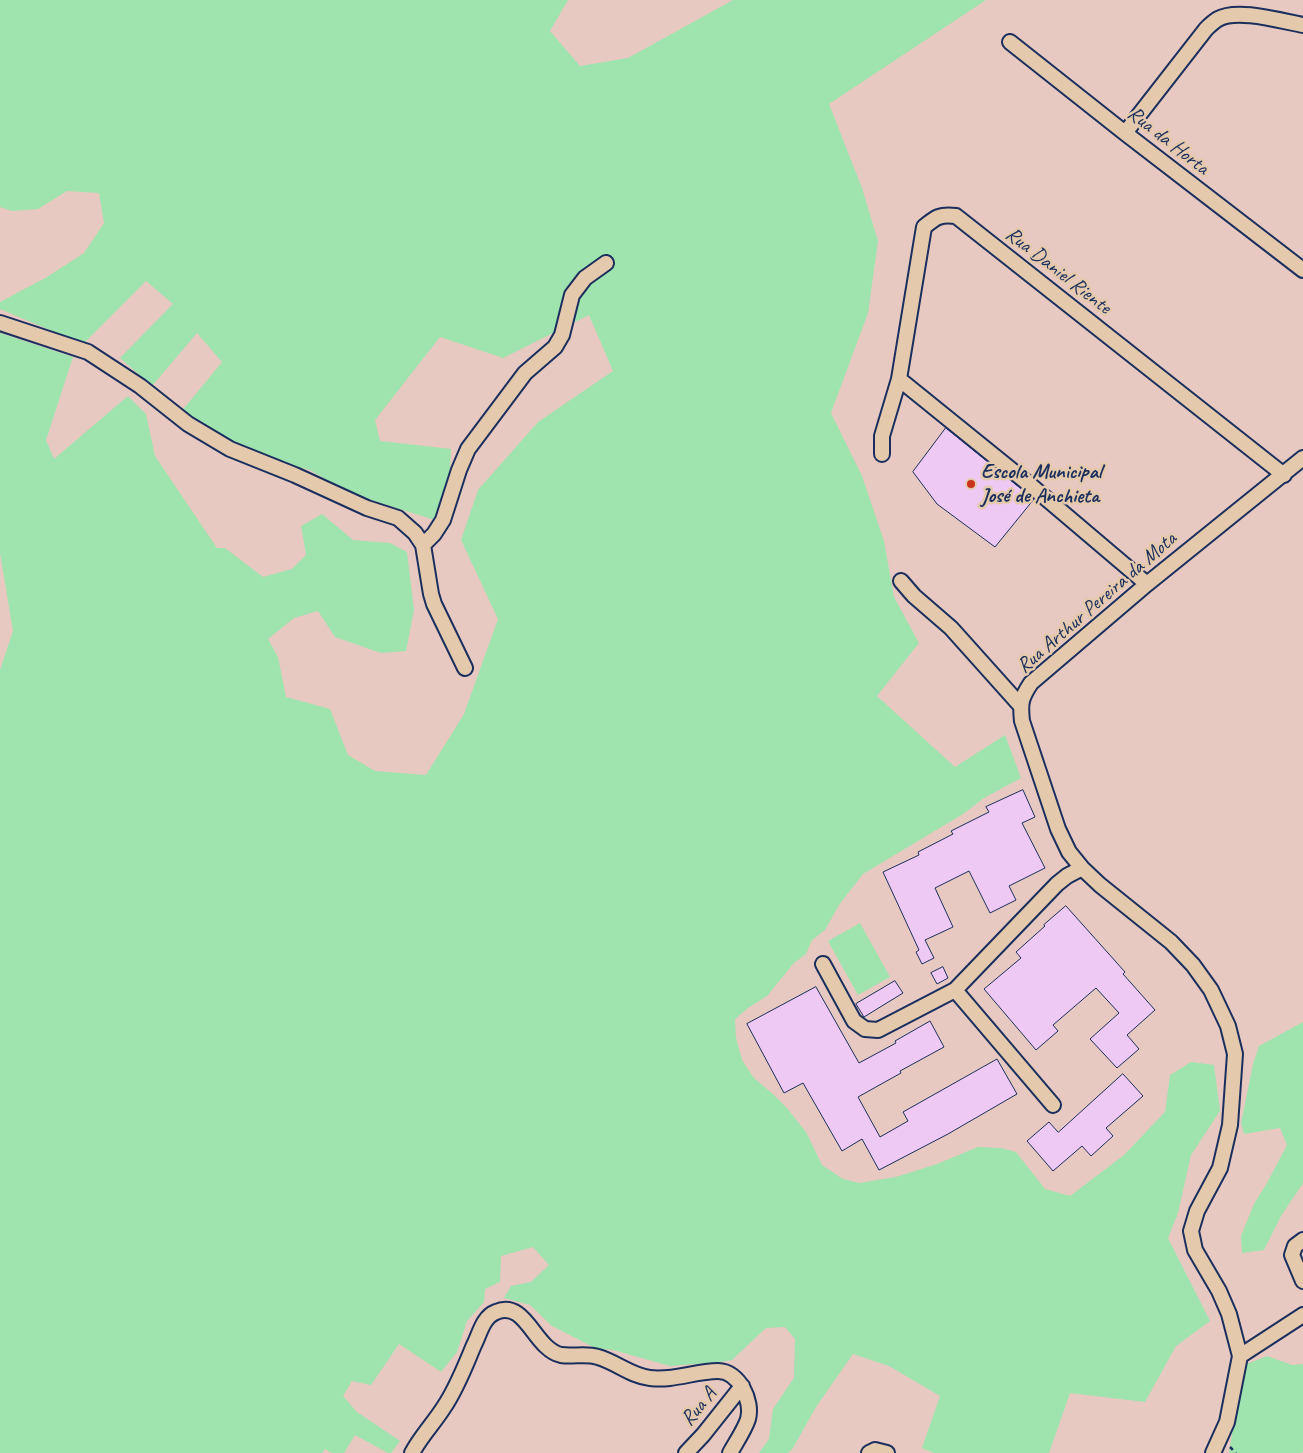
<!DOCTYPE html>
<html>
<head>
<meta charset="utf-8">
<style>
	body { margin:0 }
	canvas { display:block; background:#e7c9c1 }
</style>
</head>
<body>
<canvas width="1303" height="1453"></canvas>
<script>
const ctx = document.querySelector('canvas').getContext('2d');
ctx.lineJoin = 'round';
function fillPath(path, color) {
  ctx.fillStyle = color;
  ctx.fill(path, 'evenodd');
}
function trace(path, color, width, dash) {
  ctx.strokeStyle = color;
  ctx.lineWidth = width;
  ctx.lineCap = dash ? 'butt' : 'round';
  ctx.setLineDash(dash || []);
  ctx.stroke(path);
}
function label(font, color, halo, rows, align = 'center') {
  ctx.font = font + ' Caveat,sans-serif';
  ctx.lineWidth = 5;
  ctx.setLineDash([]);
  ctx.textBaseline = 'middle';
  ctx.strokeStyle = halo;
  ctx.fillStyle = color;
  for (const [text, x, y, turn = 0] of rows) {
    ctx.save();
    ctx.translate(x, y);
    ctx.rotate((+turn || 0) * Math.PI / 180);
    ctx.textAlign = isNaN(turn) ? turn : align;
    if (halo) ctx.strokeText(text, 0, 0);
    ctx.fillText(text, 0, 0);
    ctx.restore();
  }
}
const green = new Path2D(`
	M 0,0 L 568,0 L 550,31 L 580,66 L 628,58 L 733,0 L 986,0 L 829,104 L 862,188 L 878,241 L 868,313 L 831,413 L 862,476 L 884,541 L 894,597 L 919,643 L 877,696 L 955,767 L 1005,735 L 1021,778 L 984,798 L 963,814 L 863,874 L 839,905 L 825,930 L 812,940 L 806,954 L 794,963 L 767,996 L 748,1008 L 735,1019 L 736,1038 L 742,1060 L 754,1078 L 774,1095 L 786,1107 L 806,1132 L 822,1165 L 843,1179 L 859,1183 L 896,1177 L 937,1164 L 978,1147 L 1001,1148 L 1016,1152 L 1045,1189 L 1070,1196 L 1124,1155 L 1165,1112 L 1170,1075 L 1191,1062 L 1214,1065 L 1220,1111 L 1191,1155 L 1178,1213 L 1168,1238 L 1210,1321 L 1176,1346 L 1145,1402 L 1070,1393 L 1049,1453 L 934,1453 L 922,1448 L 940,1396 L 889,1366 L 853,1354 L 816,1407 L 793,1448 L 788,1453 L 759,1453 L 769,1439 L 773,1409 L 794,1378 L 795,1339 L 785,1327 L 766,1328 L 732,1360 L 720,1362 L 670,1366 L 613,1350 L 595,1348 L 552,1326 L 530,1305 L 504,1298 L 511,1286 L 531,1282 L 549,1265 L 533,1247 L 501,1256 L 500,1282 L 485,1289 L 484,1302 L 467,1321 L 457,1352 L 441,1372 L 399,1344 L 371,1385 L 352,1381 L 343,1396 L 357,1412 L 400,1441 L 391,1453 L 388,1453 L 355,1435 L 344,1453 L 332,1453 L 325,1449 L 322,1453 L 0,1453 L 0,670 L 13,631 L 0,553 L 0,333 L 73,357 L 46,440 L 54,459 L 128,396 L 146,414 L 155,456 L 217,548 L 225,548 L 263,577 L 292,569 L 306,555 L 301,526 L 322,514 L 353,540 L 390,543 L 407,552 L 414,610 L 406,651 L 381,653 L 335,637 L 318,611 L 294,618 L 268,639 L 278,657 L 286,697 L 330,709 L 348,755 L 375,771 L 426,775 L 464,714 L 498,619 L 461,540 L 478,490 L 538,422 L 613,371 L 589,315 L 503,358 L 440,337 L 375,420 L 380,441 L 451,449 L 449,490 L 435,520 L 348,493 L 310,470 L 257,457 L 181,412 L 222,362 L 197,333 L 152,386 L 120,358 L 173,304 L 146,281 L 83,344 L 0,309 L 0,302 L 47,277 L 84,253 L 104,223 L 99,193 L 67,191 L 38,209 L 12,211 L 0,207 Z
	M 860,923 L 890,977 L 858,995 L 828,941 Z
	M 1303,1022 L 1303,1183 L 1281,1216 L 1264,1250 L 1242,1253 L 1241,1236 L 1254,1204 L 1267,1183 L 1287,1145 L 1280,1128 L 1244,1134 L 1241,1123 L 1253,1064 L 1259,1046 Z
	M 1267,1356 L 1292,1365 L 1303,1364 L 1303,1451 L 1301,1453 L 1229,1453 L 1238,1396 L 1247,1364 Z`);
const building = new Path2D(`
	M 946,428 L 1034,499 L 995,547 L 937,504 L 913,472 Z
	M 1023,790 L 1035,817 L 1022,823 L 1045,868 L 1009,886 L 1016,900 L 990,913 L 969,871 L 935,888 L 953,927 L 925,940 L 934,958 L 922,964 L 916,952 L 919,950 L 883,872 L 919,855 L 918,852 L 953,834 L 951,831 L 989,812 L 986,807 Z
	M 1066,906 L 1125,972 L 1123,974 L 1155,1010 L 1127,1035 L 1139,1049 L 1117,1068 L 1090,1039 L 1119,1013 L 1096,988 L 1053,1025 L 1058,1031 L 1036,1050 L 984,989 L 1021,958 L 1016,952 L 1045,926 L 1044,925 Z
	M 943,967 L 948,978 L 937,984 L 931,973 Z
	M 895,981 L 903,993 L 864,1017 L 856,1004 Z
	M 816,987 L 859,1063 L 896,1043 L 895,1041 L 930,1021 L 944,1047 L 900,1071 L 901,1073 L 858,1097 L 880,1137 L 908,1121 L 903,1112 L 997,1059 L 1017,1094 L 948,1134 L 879,1170 L 862,1139 L 842,1151 L 803,1083 L 784,1093 L 747,1024 Z
	M 1123,1074 L 1143,1096 L 1106,1128 L 1113,1136 L 1091,1156 L 1082,1146 L 1053,1171 L 1027,1141 L 1049,1122 L 1058,1132 Z`);
const path = new Path2D(`
	M 1230,1447 L 1236,1453`);
const minor = new Path2D(`
	M 1010,42 L 1125,133 L 1303,270
	M 1125,133 L 1206,29 C 1209,26 1213,22 1218,19 C 1237,8 1281,21 1303,25
	M 0,323 L 88,352 L 140,386 L 188,424 L 230,449 L 295,475 L 367,508 L 398,518 L 415,533 L 423,545 L 431,594 L 434,604 L 465,668
	M 899,379 L 1035,489 L 1147,584
	M 882,454 L 882,436 L 899,379 L 924,227 C 936,217 940,214 956,216 L 1284,475
	M 423,545 L 434,534 L 443,520 L 459,470 L 468,449 L 525,373 L 555,347 L 562,335 L 572,295 L 585,278 L 606,263
	M 901,581 L 914,596 L 951,628 L 1020,705
	M 823,964 L 854,1021 L 865,1029 L 878,1030 L 955,990 L 1057,884 L 1067,876 L 1082,868
	M 955,990 L 1053,1105
	M 1303,1240 L 1295,1246 L 1292,1255 L 1303,1281
	M 1240,1356 L 1303,1315
	M 412,1453 C 421,1436 434,1423 444,1407 C 457,1388 465,1366 474,1345 C 480,1333 483,1317 496,1312 C 526,1299 534,1349 561,1355 C 573,1357 586,1353 598,1357 C 616,1362 631,1376 650,1378 C 674,1381 695,1371 718,1371 C 739,1371 753,1401 748,1419 C 745,1429 735,1444 730,1453
	M 686,1453 L 703,1435 L 742,1386
	M 869,1453 L 875,1450 L 887,1453
	M 1213,1453 L 1227,1422 L 1240,1356 L 1229,1314 L 1219,1291 L 1195,1250 L 1191,1231 L 1197,1211 L 1220,1168 L 1230,1125 L 1235,1054 L 1228,1026 L 1211,990 L 1193,965 L 1171,942 L 1100,885 L 1082,868 L 1069,852 L 1058,829 L 1022,721 C 1020,703 1021,698 1031,683 L 1147,584 L 1303,458`);
const markers = [
	[971,484,5,"#c8321e"]
];
const streetNames = [
	["Rua da Horta",1168,141,38],
	["Rua Daniel Riente",1058,271,38],
	["Rua Arthur Pereira da Mota",1097,603,-41],
	["Rua A",699,1407,-50]
];
const poiNames = [
	["Escola Municipal",981,472],
	["José de Anchieta",981,496]
];
fillPath(green, '#9fe3ae');
fillPath(building, '#edc9f3');
trace(building, '#1b2f5e', 1);
trace(minor, '#1b2f5e', 18);
trace(path, '#1b2f5e', 2.5, [4, 4]);
trace(minor, '#e5c9ac', 14);
for (const [x, y, r, color] of markers) {
  const dot = new Path2D();
  dot.arc(x, y, r, 0, 2 * Math.PI);
  ctx.fillStyle = color;
  ctx.fill(dot);
  trace(dot, '#e5c9ac', 2);
}
label('21px', '#1b2f5e', '#e5c9ac', streetNames);
label('bold 21px', '#1b2f5e', '#e5c9ac', poiNames, 'left');
</script>
</body>
</html>
